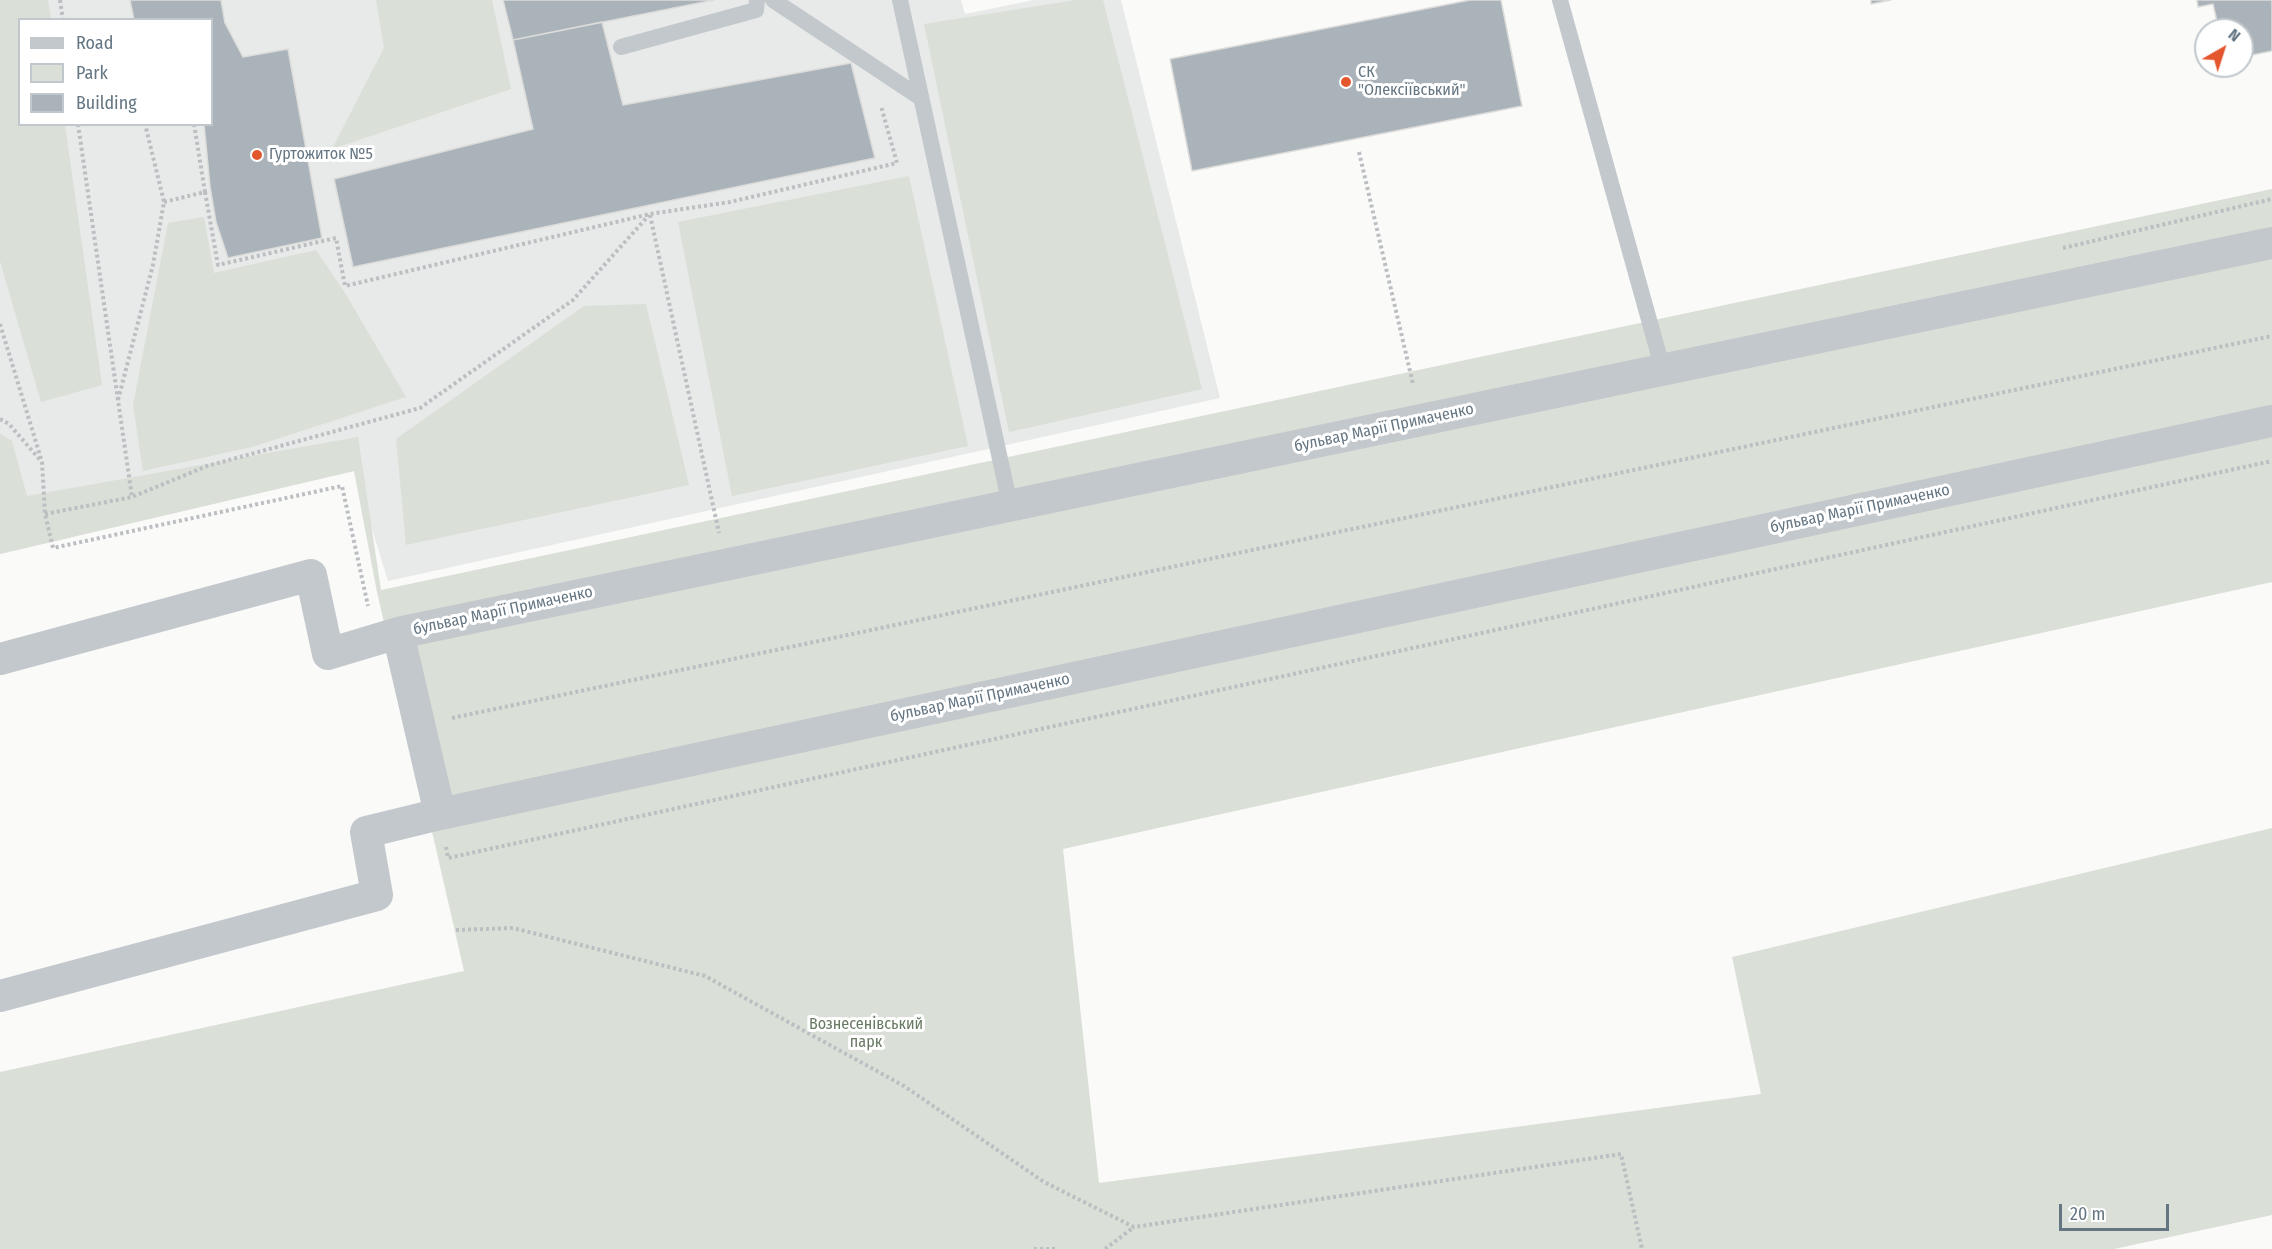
<!DOCTYPE html>
<html>
<head>
<meta charset="utf-8">
<style>
	body { margin:0 }
	#map { position:relative; width:2272px; height:1249px; overflow:hidden; background:#fafaf8; font-family:"Fira Sans Condensed",sans-serif }
	canvas { display:block }
	.legend { position:absolute; left:18px; top:18px; width:195px; height:108px; box-sizing:border-box; background:#fff; border:2px solid #c1c8cd; margin:0; padding:8px 10px; list-style:none; font-size:18px; color:#657683 }
	.legend li { display:flex; align-items:center; gap:12px; height:30px }
	.legend b { width:30px; border:2px solid #c1c8cd }
	.north { position:absolute; left:2194px; top:18px; width:60px; height:60px; box-sizing:border-box; background:#fff; border:2px solid #c1c8cd; border-radius:50%; rotate:39deg; font-size:16px; font-weight:700; line-height:24px; text-align:center; color:#657683 }
	.north::after { content:''; display:block; margin:auto; width:21px; height:27px; background:#e4572e; clip-path:polygon(50% 0,100% 100%,50% 72%,0 100%) }
	.scale { position:absolute; left:2059px; top:1204px; width:110px; height:27px; box-sizing:border-box; border:3px solid #657683; border-top:0; padding-left:8px; font-size:18px; line-height:21px; white-space:nowrap; color:#657683; -webkit-text-stroke:4px #fff; paint-order:stroke }
</style>
</head>
<body>
<div id="map">
<canvas width="2272" height="1249"></canvas>
<ul class="legend">
<li><b style="height:8px;background:#c3c8cc"></b>Road</li>
<li><b style="height:16px;background:#dadfd7"></b>Park</li>
<li><b style="height:16px;background:#aab3b9"></b>Building</li>
</ul>
<div class="north">N</div>
<div class="scale">20 m</div>
</div>
<script>
const ctx = document.querySelector('canvas').getContext('2d');
ctx.lineJoin = 'round';
function fillPath(path, color) {
  ctx.fillStyle = color;
  ctx.fill(path, 'evenodd');
}
function trace(path, color, width, dash) {
  ctx.strokeStyle = color;
  ctx.lineWidth = width;
  ctx.lineCap = dash ? 'butt' : 'round';
  ctx.setLineDash(dash || []);
  ctx.stroke(path);
}
function label(font, color, halo, rows, align = 'center') {
  ctx.font = font + ' "Fira Sans Condensed",sans-serif';
  ctx.lineWidth = 6;
  ctx.setLineDash([]);
  ctx.textBaseline = 'middle';
  ctx.strokeStyle = halo;
  ctx.fillStyle = color;
  for (const [text, x, y, turn = 0] of rows) {
    ctx.save();
    ctx.translate(x, y);
    ctx.rotate((+turn || 0) * Math.PI / 180);
    ctx.textAlign = isNaN(turn) ? turn : align;
    if (halo) ctx.strokeText(text, 0, 0);
    ctx.fillText(text, 0, 0);
    ctx.restore();
  }
}
const built = new Path2D(`
	M 0,0 L 961,0 L 965,14 L 1034,0 L 1121,0 L 1220,398 L 388,581 L 354,471 L 0,554 ZM 20,20 L 212,20 L 212,124 L 20,124 Z`);
const green = new Path2D(`
	M 0,0 L 48,0 L 51,19 L 20,20 L 20,124 L 65,125 L 102,385 L 41,402 L 0,261 Z
	M 376,0 L 492,0 L 511,89 L 332,149 L 384,48 Z
	M 1076,0 L 1103,0 L 1202,389 L 1009,432 L 924,24 Z
	M 909,176 L 968,446 L 732,496 L 678,222 Z
	M 2272,189 L 2272,582 L 1063,849 L 1099,1183 L 1761,1094 L 1732,957 L 2272,828 L 2272,1215 L 2114,1249 L 0,1249 L 0,1072 L 464,971 L 377,592 L 354,471 L 0,554 L 0,434 L 12,441 L 27,496 L 358,437 L 381,590 Z
	M 204,217 L 214,273 L 316,250 L 345,293 L 406,397 L 252,447 L 143,471 L 133,405 L 168,223 Z
	M 646,304 L 689,485 L 406,545 L 396,439 L 584,306 Z`);
const building = new Path2D(`
	M 130,0 L 221,0 L 225,23 L 243,57 L 288,49 L 322,238 L 228,258 L 216,222 L 210,186 L 204,124 L 212,124 L 212,20 L 134,20 Z
	M 503,0 L 714,0 L 513,40 Z
	M 1470,0 L 1501,0 L 1522,106 L 1192,171 L 1170,59 Z
	M 1871,0 L 1891,0 L 1871,4 Z
	M 2197,0 L 2272,0 L 2272,51 L 2242,57 L 2242,30 L 2219,30 L 2213,4 L 2198,7 Z
	M 602,22 L 623,105 L 851,63 L 875,158 L 353,267 L 334,179 L 533,129 L 513,40 Z`);
const path = new Path2D(`
	M 60,0 L 63,20
	M 78,124 L 132,497
	M 1359,152 L 1413,384
	M 205,192 L 218,265 L 336,238 L 345,286 L 650,214 L 730,202 L 897,163 L 881,106
	M 164,202 L 205,192 L 194,124
	M 650,215 L 719,533
	M 2063,248 L 2272,199
	M 0,324 L 42,462 L 45,514 L 53,548 L 342,486 L 368,606
	M 118,400 L 153,265 L 164,202 L 145,124
	M 0,419 L 9,424 L 41,461
	M 45,514 L 132,497 L 207,466 L 420,408 L 573,300 L 649,215
	M 452,718 L 2272,336
	M 446,847 L 448,858 L 2272,461
	M 456,930 L 513,928 L 705,976 L 904,1086 L 1044,1182 L 1134,1227 L 1621,1154 L 1642,1249
	M 1034,1249 L 1057,1249
	M 1105,1249 L 1134,1227`);
const lane = new Path2D(`
	M 773,0 L 921,98
	M 900,0 L 1010,505
	M 1560,0 L 1663,370
	M 621,47 L 756,10 L 757,0`);
const street = new Path2D(`
	M 398,633 L 440,814
	M 0,659 L 311,575 L 328,654 L 398,633 L 2272,243
	M 0,996 L 377,895 L 366,832 L 440,814 L 2272,421`);
const markers = [
	[1346,82,6,"#e4572e"],
	[257,155,6,"#e4572e"]
];
const poiNames = [
	["СК",1358,73],
	["\"Олексіївський\"",1358,91],
	["Гуртожиток №5",269,155]
];
const streetNames = [
	["бульвар Марії Примаченко",1384,428,-12],
	["бульвар Марії Примаченко",1860,509,-12],
	["бульвар Марії Примаченко",503,611,-12],
	["бульвар Марії Примаченко",980,698,-12]
];
const parkNames = [
	["Вознесенівський",866,1025],
	["парк",866,1043]
];
fillPath(built, '#e8e9e9');
fillPath(green, '#dadfd7');
fillPath(building, '#aab3b9');
trace(building, '#dcdcda', 1.5);
trace(path, '#bbbfc2', 4, [3, 3]);
trace(lane, '#c3c8cc', 16);
trace(street, '#c3c8cc', 32);
for (const [x, y, r, color] of markers) {
  const dot = new Path2D();
  dot.arc(x, y, r, 0, 2 * Math.PI);
  ctx.fillStyle = color;
  ctx.fill(dot);
  trace(dot, '#fff', 2);
}
label('16px', '#657683', '#fff', poiNames, 'left');
label('16px', '#657683', '#fff', streetNames);
label('16px', '#687a64', '#fff', parkNames);
</script>
</body>
</html>
